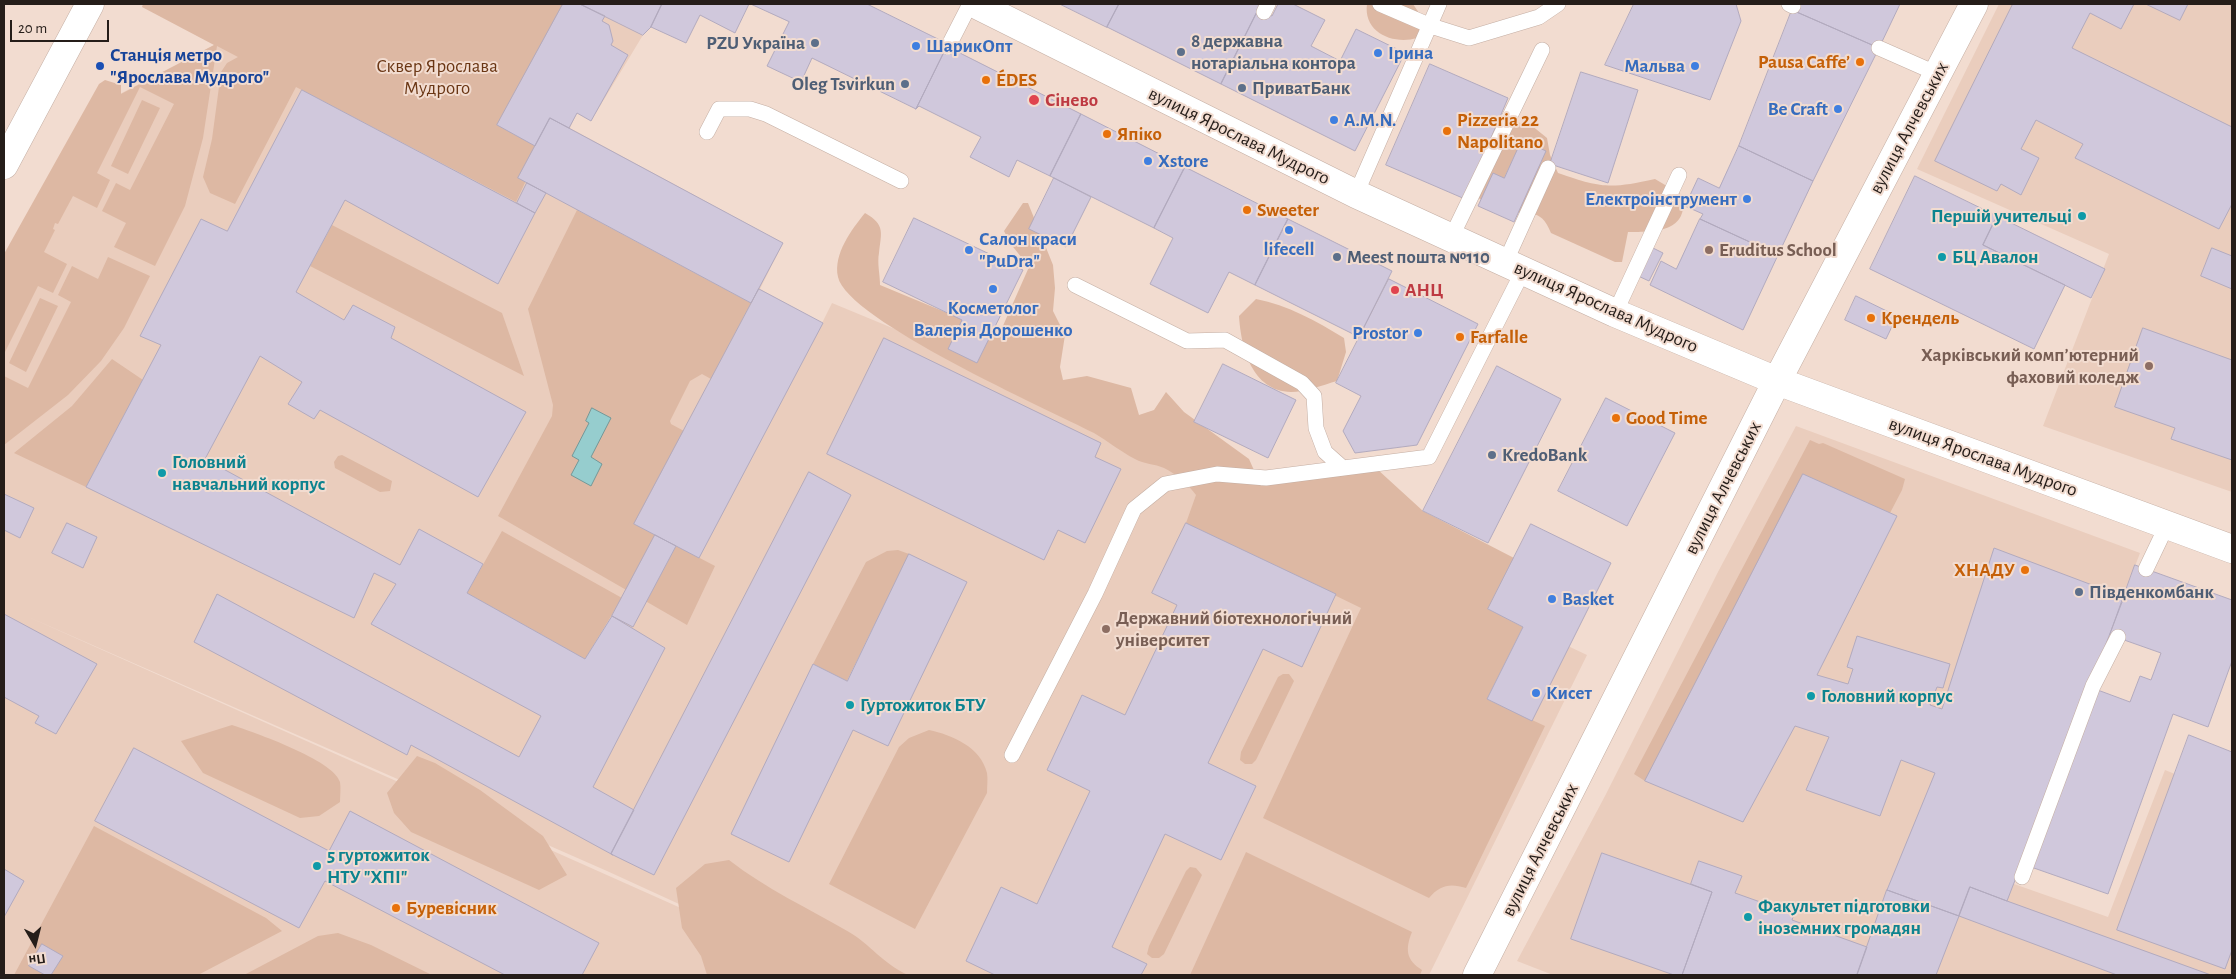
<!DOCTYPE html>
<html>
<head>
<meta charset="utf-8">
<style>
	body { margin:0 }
	#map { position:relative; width:2236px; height:979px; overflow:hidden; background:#f2dcd0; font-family:"Alegreya Sans",sans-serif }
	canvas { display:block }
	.frame { position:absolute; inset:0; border:5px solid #251d19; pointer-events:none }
	.north { position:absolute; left:10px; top:919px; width:50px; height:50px; -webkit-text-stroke:4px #f2dcd0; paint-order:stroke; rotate:172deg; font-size:14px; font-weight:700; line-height:20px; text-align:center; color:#251d19 }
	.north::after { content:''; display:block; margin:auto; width:18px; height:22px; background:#251d19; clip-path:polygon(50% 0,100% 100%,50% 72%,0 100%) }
	.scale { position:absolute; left:10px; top:20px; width:99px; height:22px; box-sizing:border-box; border:2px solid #251d19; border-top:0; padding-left:6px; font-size:15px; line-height:18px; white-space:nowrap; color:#251d19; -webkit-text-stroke:4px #f2dcd0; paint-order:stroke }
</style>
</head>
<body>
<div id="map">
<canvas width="2236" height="979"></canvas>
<div class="frame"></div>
<div class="north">Пн</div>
<div class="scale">20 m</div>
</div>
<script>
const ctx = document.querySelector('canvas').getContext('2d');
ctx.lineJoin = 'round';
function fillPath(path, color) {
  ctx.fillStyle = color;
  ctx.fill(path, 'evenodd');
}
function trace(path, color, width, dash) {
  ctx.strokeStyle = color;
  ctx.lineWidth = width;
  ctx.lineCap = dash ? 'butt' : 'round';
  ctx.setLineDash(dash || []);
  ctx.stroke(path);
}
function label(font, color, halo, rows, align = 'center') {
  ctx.font = font + ' "Alegreya Sans",sans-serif';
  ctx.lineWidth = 4;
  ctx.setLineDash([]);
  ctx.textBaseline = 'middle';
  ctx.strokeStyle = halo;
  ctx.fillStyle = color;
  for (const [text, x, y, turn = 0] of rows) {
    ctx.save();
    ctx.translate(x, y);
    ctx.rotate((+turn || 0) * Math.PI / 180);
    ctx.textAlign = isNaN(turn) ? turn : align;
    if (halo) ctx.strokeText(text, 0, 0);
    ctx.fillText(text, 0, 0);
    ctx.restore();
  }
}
const built = new Path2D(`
	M 564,4 L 580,4 L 643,35 L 591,121 L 577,113 L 570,128 L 783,243 L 760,289 L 822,323 L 832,303 L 977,363 L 1176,461 L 1587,655 L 1429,975 L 834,975 L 607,871 L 24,615 L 831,975 L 4,975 L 4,324 L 112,98 L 218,43 L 559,13 Z
	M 1999,4 L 2232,4 L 2232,492 L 2043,426 L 2109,254 L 1917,169 Z
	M 1796,426 L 2140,553 L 2014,884 L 2108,917 L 2165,770 L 2232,797 L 2232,975 L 1553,975 L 1517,961 L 1605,796 L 1719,570 Z`);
const green = new Path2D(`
	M 143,4 L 564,4 L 500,119 L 544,142 L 516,202 L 296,87 L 235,204 L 210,193 L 203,177 L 212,139 L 221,72 L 227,63 L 238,57 L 217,46 L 203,138 L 185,206 L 155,266 L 114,247 L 126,223 L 102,211 L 116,183 L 130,190 L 174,104 L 140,87 L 97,173 L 110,180 L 97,208 L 73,196 L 58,224 L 55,223 L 53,229 L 55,230 L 44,252 L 67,264 L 53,293 L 38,286 L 4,354 L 4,254 L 99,84 L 105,80 L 121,85 L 121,94 L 214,45 L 142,7 Z
	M 1367,4 L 1413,4 L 1423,19 L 1417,38 C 1394,45 1363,33 1367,4 Z
	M 142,100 L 160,108 L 128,174 L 111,166 Z
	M 1515,122 L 1531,125 L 1547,138 L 1550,155 L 1558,173 C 1601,188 1610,189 1655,179 L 1682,195 C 1690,232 1655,232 1628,232 L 1622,262 L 1615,262 L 1551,233 C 1540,205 1527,217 1504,211 C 1493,208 1482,200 1472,194 Z
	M 1023,203 L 1028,203 L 1053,265 L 1055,288 L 1053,311 L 1065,335 L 1060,367 L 1063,380 L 1087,376 L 1131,388 L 1139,415 L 1154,410 L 1166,392 L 1184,412 L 1249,459 L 1261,486 L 1377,469 L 1423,511 L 1514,558 L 1488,609 L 1523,627 L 1487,699 L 1545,726 L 1466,888 C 1450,883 1440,885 1429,898 L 1263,818 L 1361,608 L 1186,523 L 1196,495 C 1189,485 1175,473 1164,468 C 1155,464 1144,464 1135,459 C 1121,452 1108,441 1094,433 C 1049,410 847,320 838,277 C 833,254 852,229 865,213 C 886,225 881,233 879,253 C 877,263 880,275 880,285 L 945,312 L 1002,328 L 1029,267 L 1010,243 L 1004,231 Z
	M 577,210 L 751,303 L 711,379 L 702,374 L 690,381 L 670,421 L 671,424 L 684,431 L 635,524 L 715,566 L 687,625 L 498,516 L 552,416 L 553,405 L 528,309 Z
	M 332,225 L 502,313 L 524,376 L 310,266 Z
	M 108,257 L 150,276 L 124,328 L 101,361 L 68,395 L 4,445 L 4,376 L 28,388 L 71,302 L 58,295 L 72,266 L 98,279 Z
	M 40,298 L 58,306 L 26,372 L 9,363 Z
	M 1256,299 C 1288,305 1316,321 1344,338 L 1346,352 L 1337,381 C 1323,385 1305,392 1291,392 C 1252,391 1241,348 1239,316 Z
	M 112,359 L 143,380 L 86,487 L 14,453 L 72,406 Z
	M 1810,440 L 1819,444 L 1823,443 L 1905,479 L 1902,490 L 1890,513 L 1803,475 L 1645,781 L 1634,774 Z
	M 342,455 L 392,481 L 390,491 L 380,492 L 335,468 L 334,462 L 338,456 Z
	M 502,531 L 622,598 L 585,659 L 467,593 Z
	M 898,550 L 909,554 L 847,681 L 813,664 L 866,562 L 887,551 Z
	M 1283,674 L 1289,674 L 1294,681 L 1256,760 L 1252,764 L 1245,764 L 1240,760 L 1241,752 L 1278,677 Z
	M 232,725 C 253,732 334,760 340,782 C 341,788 340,796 340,802 L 319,816 L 300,818 L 203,773 L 181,741 Z
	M 929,730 C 952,735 981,747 987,773 C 988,779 987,786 987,793 L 915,929 L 829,884 L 899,747 L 909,738 Z
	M 417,756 L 435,763 L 480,790 L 543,836 L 567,875 L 539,890 L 411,832 L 394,813 L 387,793 Z
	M 94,826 L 266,918 L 282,931 L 198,975 L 14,975 Z
	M 1246,852 L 1412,932 C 1405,949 1406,960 1422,970 L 1420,975 L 1190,975 Z
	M 729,860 C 766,889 808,908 849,932 C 871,945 882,963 908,975 L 707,975 L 701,956 L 682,928 L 676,888 L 705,864 Z
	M 1190,867 L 1196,868 L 1202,875 L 1164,954 L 1159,958 L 1152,958 L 1147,954 L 1149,946 L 1186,871 Z
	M 338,933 L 371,945 L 432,975 L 244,975 L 318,936 Z`);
const water = new Path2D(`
	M 592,408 L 611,418 L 591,457 L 602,464 L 591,486 L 571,475 L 579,460 L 572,456 L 589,423 L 586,421 Z`);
const building = new Path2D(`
	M 563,4 L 580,4 L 605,16 L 602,21 L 609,25 L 613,41 L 611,45 L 628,55 L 591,121 L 577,113 L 569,128 L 550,118 L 535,146 L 497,125 Z
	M 580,4 L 662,4 L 651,27 L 643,35 Z
	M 662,4 L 749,4 L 735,33 L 700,15 L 686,43 L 651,27 Z
	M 751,4 L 867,4 L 948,44 L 916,109 L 812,58 L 801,82 L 767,66 L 789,22 Z
	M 1060,4 L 1119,4 L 1107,27 Z
	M 1119,4 L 1261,4 L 1221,84 L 1107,27 Z
	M 1261,4 L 1264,12 L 1272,16 L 1278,4 L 1293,4 L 1325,20 L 1311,46 L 1340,61 L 1356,29 L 1405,53 L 1355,151 L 1221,84 Z
	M 1634,4 L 1736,4 L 1741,21 L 1710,100 L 1605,65 Z
	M 1794,4 L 1900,4 L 1879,48 L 1792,10 Z
	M 2013,4 L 2134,4 L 2121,29 L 2090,13 L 2072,48 L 2232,127 L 2232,204 L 2219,229 L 2075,158 L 2083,144 L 2036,120 L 2021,149 L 2039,158 L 2021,195 L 2001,184 L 1997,191 L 1935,161 Z
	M 2146,4 L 2188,4 L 2180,20 Z
	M 1792,10 L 1879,48 L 1813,181 L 1739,146 Z
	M 948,44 L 948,47 L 1081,114 L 1050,176 L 1017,160 L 1009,177 L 970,157 L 981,137 L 919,106 L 916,109 Z
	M 1430,64 L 1508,98 L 1465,199 L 1386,165 Z
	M 1581,72 L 1638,90 L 1608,183 L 1550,164 Z
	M 302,90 L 535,213 L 498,284 L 345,200 L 296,292 L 344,320 L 353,305 L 395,327 L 391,338 L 526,412 L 478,497 L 320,410 L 314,419 L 288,404 L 302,382 L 260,356 L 205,459 L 400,565 L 419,529 L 483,564 L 467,593 L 585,659 L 612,616 L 665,648 L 593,787 L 634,810 L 611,854 L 613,855 L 411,745 L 407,755 L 194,642 L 217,594 L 519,757 L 541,716 L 371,624 L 396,584 L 374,573 L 354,618 L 86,487 L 161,345 L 140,336 L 201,219 L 227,231 Z
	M 1081,114 L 1185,167 L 1154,228 L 1050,176 Z
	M 550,118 L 783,243 L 751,303 L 518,178 Z
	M 1522,140 L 1546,151 L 1514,222 L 1478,206 L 1493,173 L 1504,178 Z
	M 1739,146 L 1813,181 L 1778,255 L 1700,219 L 1703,214 L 1685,206 L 1698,178 L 1719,188 Z
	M 1185,167 L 1288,219 L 1255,285 L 1229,272 L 1208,313 L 1150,284 L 1173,238 L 1154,228 Z
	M 1915,176 L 1997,216 L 1983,245 L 2065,285 L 2034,349 L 1870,269 Z
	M 1054,178 L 1091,197 L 1066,247 L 1029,229 Z
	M 527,183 L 546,193 L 535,213 L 517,203 Z
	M 1997,216 L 2105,269 L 2091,298 L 1983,245 Z
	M 914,218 L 1023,270 L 977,363 L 948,349 L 962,320 L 883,282 Z
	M 1288,219 L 1392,271 L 1359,337 L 1255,285 Z
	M 1700,219 L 1778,255 L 1743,330 L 1650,285 L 1661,261 L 1676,269 Z
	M 1651,247 L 1663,253 L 1649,281 L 1636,275 Z
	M 2212,248 L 2232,256 L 2232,289 L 2201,276 Z
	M 1389,279 L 1478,324 L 1417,445 L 1355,453 L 1343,431 L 1361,396 L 1336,383 Z
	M 759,289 L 823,323 L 699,558 L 634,524 Z
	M 1856,296 L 1897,316 L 1886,339 L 1845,320 Z
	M 2143,328 L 2232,360 L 2232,460 L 2171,439 L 2175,428 L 2115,407 Z
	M 884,338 L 1101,443 L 1095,457 L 1121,469 L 1085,543 L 1058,530 L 1044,560 L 827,454 Z
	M 1223,364 L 1296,400 L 1268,458 L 1194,422 Z
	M 1497,366 L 1561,399 L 1488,543 L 1423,511 Z
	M 1606,398 L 1675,433 L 1627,526 L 1558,491 Z
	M 809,472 L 851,495 L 654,875 L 611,854 Z
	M 1803,474 L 1897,516 L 1817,675 L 1848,684 L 1853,669 L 1847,667 L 1857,636 L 1950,664 L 1943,688 L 1937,687 L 1930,705 L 1942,709 L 1994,548 L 2124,597 L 2007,901 L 1970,887 L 1959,916 L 1887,890 L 1935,773 L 1901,760 L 1880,816 L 1806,790 L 1829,737 L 1795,726 L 1743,822 L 1645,781 Z
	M 4,494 L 34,508 L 20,538 L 4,530 Z
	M 67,523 L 97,537 L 83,568 L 52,553 Z
	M 1186,523 L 1336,594 L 1302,667 L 1263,649 L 1208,763 L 1256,786 L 1221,860 L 1165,834 L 1112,947 L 1147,964 L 1141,975 L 995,975 L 966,961 L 1001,887 L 1037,904 L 1090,791 L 1047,770 L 1082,695 L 1125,715 L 1177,605 L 1152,593 Z
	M 1531,524 L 1611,563 L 1532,721 L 1487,699 L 1523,627 L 1488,609 Z
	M 655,535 L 676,546 L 633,627 L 612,616 Z
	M 909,554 L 967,582 L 888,746 L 853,730 L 789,862 L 731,834 L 813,664 L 847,681 Z
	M 2135,565 L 2232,600 L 2232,661 L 2208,727 L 2173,714 L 2108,894 L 2031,867 L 2095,689 L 2130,702 L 2140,676 L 2151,680 L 2161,653 L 2110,635 Z
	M 4,614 L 97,664 L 56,734 L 35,723 L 39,716 L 4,697 Z
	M 2189,735 L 2232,752 L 2232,950 L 2225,969 L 2117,930 Z
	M 134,748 L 329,851 L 350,811 L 599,943 L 582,975 L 505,975 L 325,881 L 299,928 L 95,821 Z
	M 1602,853 L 1712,892 L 1682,975 L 1674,975 L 1571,939 Z
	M 1699,861 L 1742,876 L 1735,893 L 1794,914 L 1792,920 L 1867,947 L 1857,975 L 1682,975 L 1712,892 L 1691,884 Z
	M 4,869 L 24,881 L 4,917 Z
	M 1970,887 L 2007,901 L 2211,975 L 2117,975 L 1959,916 Z
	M 1887,890 L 1959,916 L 1936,975 L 1857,975 Z
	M 42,944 L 63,956 L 51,975 L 45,975 L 29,966 Z`);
const lane = new Path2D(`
	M 1380,4 L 1431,26 L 1469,38 L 1539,17 L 1558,4
	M 1789,4 L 1793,6
	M 1264,12 L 1268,4
	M 948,47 L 970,4
	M 1879,48 L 1938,74
	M 707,132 L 719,109 L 750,109 L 766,114 L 901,181
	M 1356,194 L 1439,4
	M 1451,238 L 1542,50
	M 1505,263 L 1548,168
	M 1075,285 L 1187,341 L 1225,340 L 1302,383 L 1314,396 L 1316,428 L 1325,452 L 1343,468
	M 1615,313 L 1679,175
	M 2146,569 L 2167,525
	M 1012,755 L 1095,594 L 1134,509 L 1165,484 L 1217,474 L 1266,478 L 1429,457 L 1523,271
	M 2022,877 L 2093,686 L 2118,637`);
const secondary = new Path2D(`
	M 975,4 L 1356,194 L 1615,313 L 1777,381 L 2232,549
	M 4,165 L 90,4
	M 1477,975 L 1777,381 L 1974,4`);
const markers = [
	[815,43,5,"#5c6f8a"],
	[916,46,5,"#3f7fe0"],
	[1181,52,5,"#5c6f8a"],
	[1378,53,5,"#3f7fe0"],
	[1860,62,5,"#e8710a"],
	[100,66,5,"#1a4fb4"],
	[1695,66,5,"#3f7fe0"],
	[986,80,5,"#e8710a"],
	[905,84,5,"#5c6f8a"],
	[1242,88,5,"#5c6f8a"],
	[1034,100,6,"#e0444e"],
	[1838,109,5,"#3f7fe0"],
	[1334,120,5,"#3f7fe0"],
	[1447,131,5,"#e8710a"],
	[1107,134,5,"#e8710a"],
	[1148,161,5,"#3f7fe0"],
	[1747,199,5,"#3f7fe0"],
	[1247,210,5,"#e8710a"],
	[2082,216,5,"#0f9aa8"],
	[1289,230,5,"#3f7fe0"],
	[969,250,5,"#3f7fe0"],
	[1709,250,5,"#8d6e63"],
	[1337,257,5,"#5c6f8a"],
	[1942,257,5,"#0f9aa8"],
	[993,289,5,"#3f7fe0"],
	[1395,290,5,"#e0444e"],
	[1871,318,5,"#e8710a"],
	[1418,333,5,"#3f7fe0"],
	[1460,337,5,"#e8710a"],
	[2149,366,5,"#8d6e63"],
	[1616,418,5,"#e8710a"],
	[1492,455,5,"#5c6f8a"],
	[162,473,5,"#0f9aa8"],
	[2025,570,5,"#e8710a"],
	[2079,592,5,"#5c6f8a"],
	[1552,599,5,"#3f7fe0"],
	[1106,629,5,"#8d6e63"],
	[1536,693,5,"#3f7fe0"],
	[1811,696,5,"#0f9aa8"],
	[850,705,5,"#0f9aa8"],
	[317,866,5,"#0f9aa8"],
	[396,908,5,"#e8710a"],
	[1748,917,5,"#0f9aa8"]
];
const serviceNames = [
	["8 державна",1191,41],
	["нотаріальна контора",1191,63],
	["PZU Україна",805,43,"right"],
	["Oleg Tsvirkun",895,84,"right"],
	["ПриватБанк",1252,88],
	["Meest пошта №110",1347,257],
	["KredoBank",1502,455],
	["Південкомбанк",2089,592]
];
const shopNames = [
	["ШарикОпт",926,46],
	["Ірина",1388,53],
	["Мальва",1685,66,"right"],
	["Be Craft",1828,109,"right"],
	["A.M.N.",1344,120],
	["Xstore",1158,161],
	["Електроінструмент",1737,199,"right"],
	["Салон краси",979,239],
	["\"PuDra\"",979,261],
	["lifecell",1289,249,"center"],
	["Косметолог",993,308,"center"],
	["Валерія Дорошенко",993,330,"center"],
	["Prostor",1408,333,"right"],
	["Basket",1562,599],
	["Кисет",1546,693]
];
const transitNames = [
	["Станція метро",110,55],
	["\"Ярослава Мудрого\"",110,77]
];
const foodNames = [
	["Pausa Caffe’",1850,62,"right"],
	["ÉDES",996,80],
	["Pizzeria 22",1457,120],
	["Napolitano",1457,142],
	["Япіко",1117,134],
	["Sweeter",1257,210],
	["Крендель",1881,318],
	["Farfalle",1470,337],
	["Good Time",1626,418],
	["ХНАДУ",2015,570,"right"],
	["Буревісник",406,908]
];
const parkNames = [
	["Сквер Ярослава",437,66],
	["Мудрого",437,88]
];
const healthNames = [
	["Сінево",1045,100],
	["АНЦ",1405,290]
];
const streetNames = [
	["вулиця Алчевських",1909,128,-62],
	["вулиця Ярослава Мудрого",1239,136,26],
	["вулиця Ярослава Мудрого",1606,307,24],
	["вулиця Ярослава Мудрого",1983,457,20],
	["вулиця Алчевських",1723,488,-63],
	["вулиця Алчевських",1540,850,-63]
];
const cultureNames = [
	["Першій учительці",2072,216,"right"],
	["БЦ Авалон",1952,257],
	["Головний",172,462],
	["навчальний корпус",172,484],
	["Головний корпус",1821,696],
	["Гуртожиток БТУ",860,705],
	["5 гуртожиток",327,855],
	["НТУ \"ХПІ\"",327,877],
	["Факультет підготовки",1758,906],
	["іноземних громадян",1758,928]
];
const educationNames = [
	["Eruditus School",1719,250],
	["Харківський компʼютерний",2139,355,"right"],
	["фаховий коледж",2139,377,"right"],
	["Державний біотехнологічний",1116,618],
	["університет",1116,640]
];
fillPath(built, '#eacdbd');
fillPath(green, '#ddb8a3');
fillPath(water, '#96cdce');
trace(water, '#749898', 1);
fillPath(building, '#d0c8dc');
trace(building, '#b2aabe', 1);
trace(lane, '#c4aea3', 16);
trace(secondary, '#c4aea3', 29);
trace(lane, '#fff', 15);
trace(secondary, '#fff', 28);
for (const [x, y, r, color] of markers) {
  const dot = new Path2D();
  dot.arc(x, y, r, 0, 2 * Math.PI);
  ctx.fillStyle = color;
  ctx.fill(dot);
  trace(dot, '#f2dcd0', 2);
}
label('bold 19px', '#4e5e75', '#f2dcd0', serviceNames, 'left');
label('bold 19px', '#366cbe', '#f2dcd0', shopNames, 'left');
label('bold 19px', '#164399', '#f2dcd0', transitNames, 'left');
label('bold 19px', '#c56008', '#f2dcd0', foodNames, 'left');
label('19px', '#6a3614', '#f2dcd0', parkNames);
label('bold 19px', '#be3a42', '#f2dcd0', healthNames, 'left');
label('19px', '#251d19', '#f2dcd0', streetNames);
label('bold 19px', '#0d838f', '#f2dcd0', cultureNames, 'left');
label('bold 19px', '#785e54', '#f2dcd0', educationNames, 'left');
</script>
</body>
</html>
